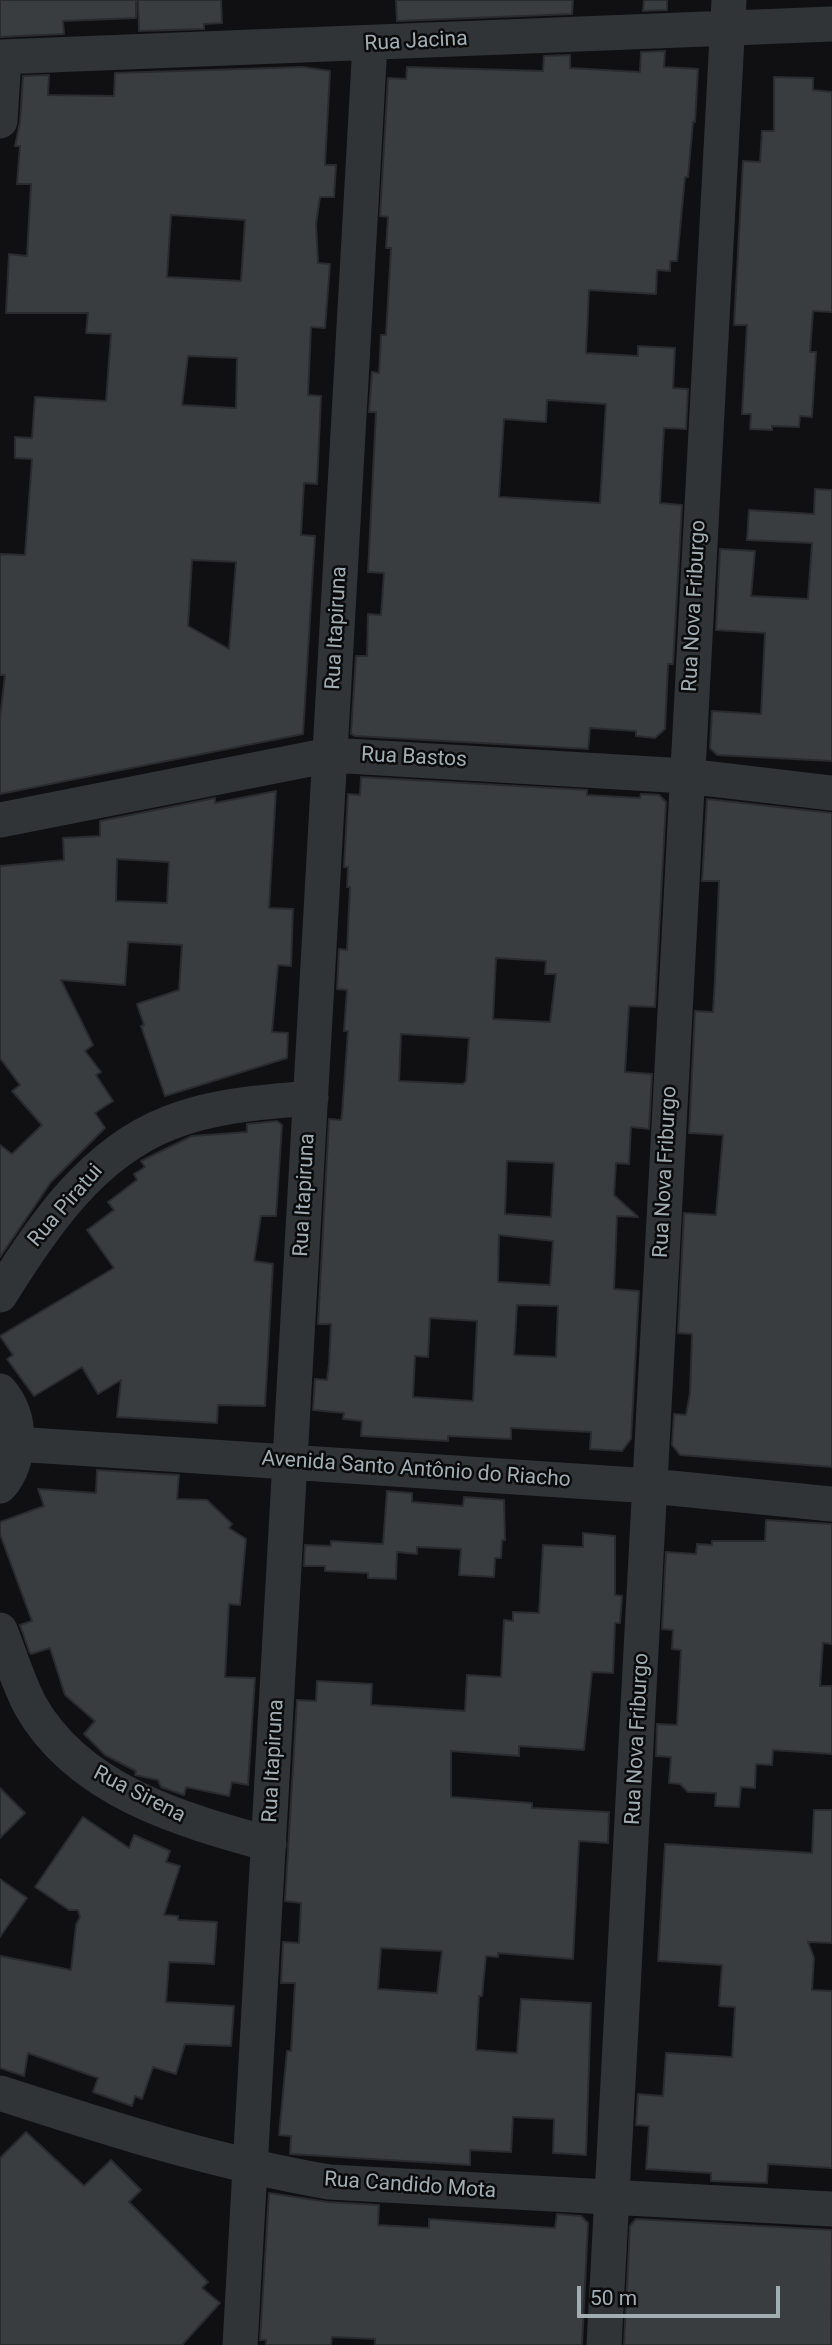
<!DOCTYPE html>
<html>
<head>
<meta charset="utf-8">
<style>
	body { margin:0 }
	#map { position:relative; width:832px; height:2345px; overflow:hidden; background:#101012; font-family:Roboto,sans-serif }
	canvas { display:block }
	.scale { position:absolute; left:577px; top:2286px; width:203px; height:32px; box-sizing:border-box; border:4px solid #a0aeb4; border-top:0; padding-left:9px; font-size:21px; line-height:24px; white-space:nowrap; color:#a0aeb4; -webkit-text-stroke:5px #0b0b0c; paint-order:stroke }
</style>
</head>
<body>
<div id="map">
<canvas width="832" height="2345"></canvas>
<div class="scale">50 m</div>
</div>
<script>
const ctx = document.querySelector('canvas').getContext('2d');
ctx.lineJoin = 'round';
function fillPath(path, color) {
  ctx.fillStyle = color;
  ctx.fill(path, 'evenodd');
}
function trace(path, color, width, dash) {
  ctx.strokeStyle = color;
  ctx.lineWidth = width;
  ctx.lineCap = dash ? 'butt' : 'round';
  ctx.setLineDash(dash || []);
  ctx.stroke(path);
}
function label(font, color, halo, rows, align = 'center') {
  ctx.font = font + ' Roboto,sans-serif';
  ctx.lineWidth = 5;
  ctx.setLineDash([]);
  ctx.textBaseline = 'middle';
  ctx.strokeStyle = halo;
  ctx.fillStyle = color;
  for (const [text, x, y, turn = 0] of rows) {
    ctx.save();
    ctx.translate(x, y);
    ctx.rotate((+turn || 0) * Math.PI / 180);
    ctx.textAlign = isNaN(turn) ? turn : align;
    if (halo) ctx.strokeText(text, 0, 0);
    ctx.fillText(text, 0, 0);
    ctx.restore();
  }
}
const building = new Path2D(`
	M 0,0 L 136,0 L 136,18 L 63,21 L 64,34 L 0,37 Z
	M 138,0 L 221,0 L 222,23 L 204,24 L 204,29 L 139,31 Z
	M 396,0 L 573,0 L 572,14 L 397,21 Z
	M 644,0 L 667,0 L 667,10 L 643,11 Z
	M 665,51 L 664,67 L 698,69 L 695,122 L 693,122 L 688,177 L 685,177 L 677,261 L 670,261 L 670,271 L 657,270 L 656,294 L 589,290 L 586,353 L 638,356 L 638,346 L 675,348 L 673,388 L 688,389 L 686,429 L 664,428 L 660,503 L 682,505 L 673,664 L 668,664 L 665,729 L 655,738 L 636,736 L 636,731 L 590,728 L 588,749 L 355,736 L 351,734 L 356,656 L 367,656 L 368,614 L 381,615 L 384,573 L 368,572 L 376,412 L 369,412 L 372,372 L 379,373 L 381,335 L 386,335 L 391,248 L 386,248 L 388,217 L 380,216 L 388,78 L 406,79 L 407,67 L 543,71 L 544,56 L 570,55 L 570,68 L 640,72 L 641,52 ZM 547,400 L 606,404 L 600,503 L 499,497 L 504,419 L 546,422 Z
	M 303,67 L 330,71 L 325,165 L 336,165 L 334,197 L 320,197 L 316,224 L 318,263 L 330,264 L 325,328 L 311,327 L 308,395 L 321,396 L 317,484 L 304,483 L 301,535 L 315,536 L 303,734 L 0,794 L 0,719 L 5,675 L 0,675 L 0,554 L 25,555 L 32,459 L 15,458 L 15,437 L 32,438 L 35,397 L 106,401 L 111,334 L 86,333 L 88,313 L 6,313 L 9,254 L 27,256 L 31,184 L 17,184 L 20,146 L 15,146 L 20,122 L 23,76 L 49,75 L 48,95 L 114,96 L 115,73 ZM 171,215 L 245,220 L 241,281 L 167,277 ZM 188,356 L 237,358 L 236,408 L 182,405 ZM 192,560 L 236,562 L 229,649 L 188,626 Z
	M 774,77 L 813,78 L 813,90 L 832,92 L 832,312 L 813,311 L 810,352 L 816,352 L 812,417 L 800,416 L 799,427 L 772,426 L 772,430 L 750,429 L 751,414 L 742,414 L 747,325 L 734,325 L 743,161 L 760,162 L 762,131 L 774,131 Z
	M 815,489 L 832,490 L 832,761 L 717,755 L 710,748 L 712,711 L 761,714 L 765,633 L 716,630 L 720,549 L 755,551 L 751,596 L 808,599 L 812,543 L 747,540 L 749,510 L 814,514 Z
	M 361,777 L 587,790 L 587,795 L 640,798 L 641,794 L 659,795 L 666,802 L 655,1007 L 629,1006 L 625,1072 L 652,1074 L 649,1129 L 631,1127 L 629,1164 L 616,1163 L 614,1195 L 638,1217 L 617,1216 L 614,1289 L 639,1291 L 631,1439 L 622,1451 L 590,1449 L 591,1432 L 511,1428 L 511,1439 L 448,1436 L 448,1441 L 361,1436 L 362,1421 L 343,1419 L 344,1413 L 313,1410 L 315,1379 L 327,1380 L 329,1364 L 331,1324 L 318,1324 L 329,1119 L 341,1120 L 342,1114 L 348,1031 L 344,1031 L 347,990 L 337,989 L 339,949 L 347,950 L 350,887 L 347,887 L 348,867 L 344,867 L 348,794 L 360,795 ZM 496,958 L 546,961 L 545,974 L 556,974 L 550,1022 L 493,1019 ZM 401,1034 L 469,1038 L 466,1081 L 463,1084 L 399,1081 ZM 507,1161 L 554,1163 L 551,1217 L 505,1214 ZM 499,1235 L 553,1241 L 550,1285 L 498,1282 ZM 517,1305 L 558,1306 L 556,1357 L 514,1355 ZM 430,1318 L 477,1321 L 473,1401 L 413,1397 L 415,1356 L 428,1357 Z
	M 276,791 L 269,908 L 293,909 L 291,966 L 278,965 L 272,1032 L 288,1033 L 287,1058 L 165,1096 L 141,1026 L 144,1025 L 137,1004 L 179,990 L 182,945 L 128,942 L 125,985 L 61,980 L 93,1045 L 85,1051 L 101,1072 L 96,1075 L 113,1101 L 95,1113 L 105,1128 L 51,1182 L 0,1257 L 0,1145 L 12,1154 L 42,1125 L 12,1091 L 20,1085 L 0,1058 L 0,866 L 64,860 L 63,838 L 100,836 L 100,821 L 215,798 L 215,803 ZM 117,859 L 169,862 L 167,903 L 116,901 Z
	M 707,799 L 832,813 L 832,1467 L 680,1455 L 672,1445 L 674,1414 L 686,1415 L 690,1393 L 692,1334 L 678,1333 L 684,1213 L 716,1215 L 723,1135 L 689,1133 L 695,1011 L 713,1012 L 715,979 L 719,881 L 702,881 Z
	M 277,1121 L 282,1125 L 276,1216 L 261,1216 L 254,1261 L 273,1264 L 265,1406 L 218,1405 L 217,1423 L 117,1417 L 121,1380 L 98,1394 L 82,1367 L 34,1396 L 7,1359 L 13,1355 L 0,1336 L 114,1268 L 87,1230 L 114,1210 L 108,1202 L 137,1180 L 134,1174 L 145,1167 L 141,1161 L 192,1136 L 247,1132 L 247,1124 Z
	M 97,1470 L 179,1475 L 177,1499 L 207,1500 L 232,1524 L 229,1528 L 246,1539 L 240,1605 L 229,1604 L 225,1677 L 255,1678 L 248,1785 L 232,1782 L 229,1796 L 186,1787 L 184,1795 L 161,1787 L 158,1780 L 135,1775 L 136,1771 L 105,1755 L 84,1734 L 95,1721 L 65,1695 L 50,1648 L 31,1654 L 29,1651 L 20,1625 L 32,1621 L 0,1534 L 0,1522 L 44,1506 L 38,1489 L 96,1493 Z
	M 387,1491 L 412,1493 L 412,1502 L 463,1506 L 464,1497 L 504,1500 L 505,1540 L 502,1540 L 501,1558 L 495,1558 L 494,1577 L 459,1575 L 461,1549 L 417,1547 L 417,1554 L 397,1552 L 396,1579 L 368,1578 L 368,1573 L 325,1571 L 325,1566 L 304,1566 L 305,1545 L 331,1546 L 331,1541 L 383,1544 Z
	M 766,1520 L 832,1524 L 832,1644 L 823,1643 L 820,1686 L 832,1686 L 832,1754 L 773,1750 L 772,1765 L 756,1764 L 755,1788 L 741,1787 L 739,1807 L 715,1806 L 716,1793 L 688,1792 L 680,1784 L 669,1783 L 671,1757 L 656,1756 L 657,1724 L 677,1725 L 681,1650 L 672,1649 L 673,1630 L 662,1629 L 666,1552 L 696,1554 L 697,1544 L 712,1545 L 712,1541 L 765,1541 Z
	M 583,1533 L 615,1536 L 615,1595 L 622,1596 L 620,1623 L 615,1623 L 613,1673 L 592,1672 L 584,1750 L 519,1746 L 519,1756 L 451,1751 L 451,1797 L 532,1803 L 532,1808 L 609,1812 L 608,1843 L 579,1841 L 573,1959 L 498,1953 L 498,1957 L 486,1956 L 482,1996 L 479,1996 L 476,2050 L 517,2053 L 521,1999 L 591,2003 L 586,2155 L 553,2153 L 554,2119 L 513,2117 L 511,2152 L 470,2150 L 470,2165 L 290,2154 L 291,2136 L 279,2135 L 287,2051 L 291,2051 L 295,1983 L 281,1983 L 283,1942 L 299,1943 L 301,1903 L 285,1901 L 297,1700 L 316,1701 L 317,1681 L 372,1684 L 371,1705 L 465,1711 L 467,1675 L 501,1677 L 504,1620 L 513,1621 L 513,1612 L 539,1613 L 543,1545 L 583,1547 ZM 381,1948 L 442,1951 L 437,1993 L 378,1989 Z
	M 0,1788 L 25,1813 L 0,1838 Z
	M 814,1810 L 832,1810 L 832,1943 L 808,1942 L 814,1958 L 812,1990 L 832,1991 L 832,2168 L 768,2164 L 767,2183 L 711,2181 L 711,2173 L 646,2169 L 649,2126 L 636,2125 L 638,2094 L 663,2096 L 666,2053 L 732,2057 L 735,2007 L 719,2006 L 722,1965 L 658,1961 L 665,1844 L 812,1853 Z
	M 83,1817 L 129,1848 L 134,1835 L 170,1851 L 166,1862 L 180,1866 L 164,1915 L 178,1916 L 178,1920 L 217,1922 L 214,1964 L 169,1962 L 166,2002 L 234,2006 L 231,2046 L 185,2044 L 176,2074 L 153,2067 L 142,2099 L 135,2096 L 132,2106 L 93,2092 L 98,2078 L 28,2053 L 24,2076 L 0,2068 L 0,1956 L 71,1970 L 76,1925 L 80,1917 L 78,1910 L 69,1910 L 35,1887 Z
	M 0,1879 L 27,1898 L 0,1937 Z
	M 26,2132 L 84,2186 L 111,2160 L 141,2190 L 129,2202 L 208,2282 L 202,2288 L 220,2303 L 182,2345 L 0,2345 L 0,2158 Z
	M 269,2193 L 328,2202 L 379,2205 L 378,2225 L 429,2228 L 429,2219 L 555,2228 L 557,2214 L 581,2216 L 588,2223 L 582,2345 L 375,2345 L 375,2339 L 332,2337 L 331,2345 L 266,2345 L 266,2340 L 260,2340 Z
	M 636,2219 L 832,2230 L 831,2345 L 624,2345 L 630,2226 Z`);
const minor = new Path2D(`
	M 0,57 L 832,24
	M 0,121 L 4,57
	M 0,820 L 330,755 L 686,776 L 832,793
	M 0,1295 C 42,1227 92,1153 169,1123 C 214,1105 264,1102 311,1098
	M 0,1391 C 23,1416 22,1461 0,1486
	M 0,1443 L 651,1486 L 832,1504
	M 0,1630 C 10,1655 18,1682 30,1705 C 78,1791 182,1820 269,1844
	M 0,2093 C 111,2129 213,2162 329,2182 L 832,2209
	M 240,2345 L 370,44
	M 604,2345 L 729,0`);
const streetNames = [
	["Rua Jacina",416,42,-3],
	["Rua Nova Friburgo",695,606,-87],
	["Rua Itapiruna",337,628,-87],
	["Rua Bastos",414,758,3],
	["Rua Nova Friburgo",666,1172,-87],
	["Rua Itapiruna",305,1195,-87],
	["Rua Piratui",66,1206,-49],
	["Avenida Santo Antônio do Riacho",416,1470,4],
	["Rua Nova Friburgo",638,1739,-87],
	["Rua Itapiruna",274,1761,-87],
	["Rua Sirena",139,1795,27],
	["Rua Candido Mota",410,2186,4]
];
fillPath(building, '#3a3d40');
trace(building, '#2a2b2e', 2);
trace(minor, '#313437', 35);
label('21px', '#a0aeb4', '#0b0b0c', streetNames);
</script>
</body>
</html>
